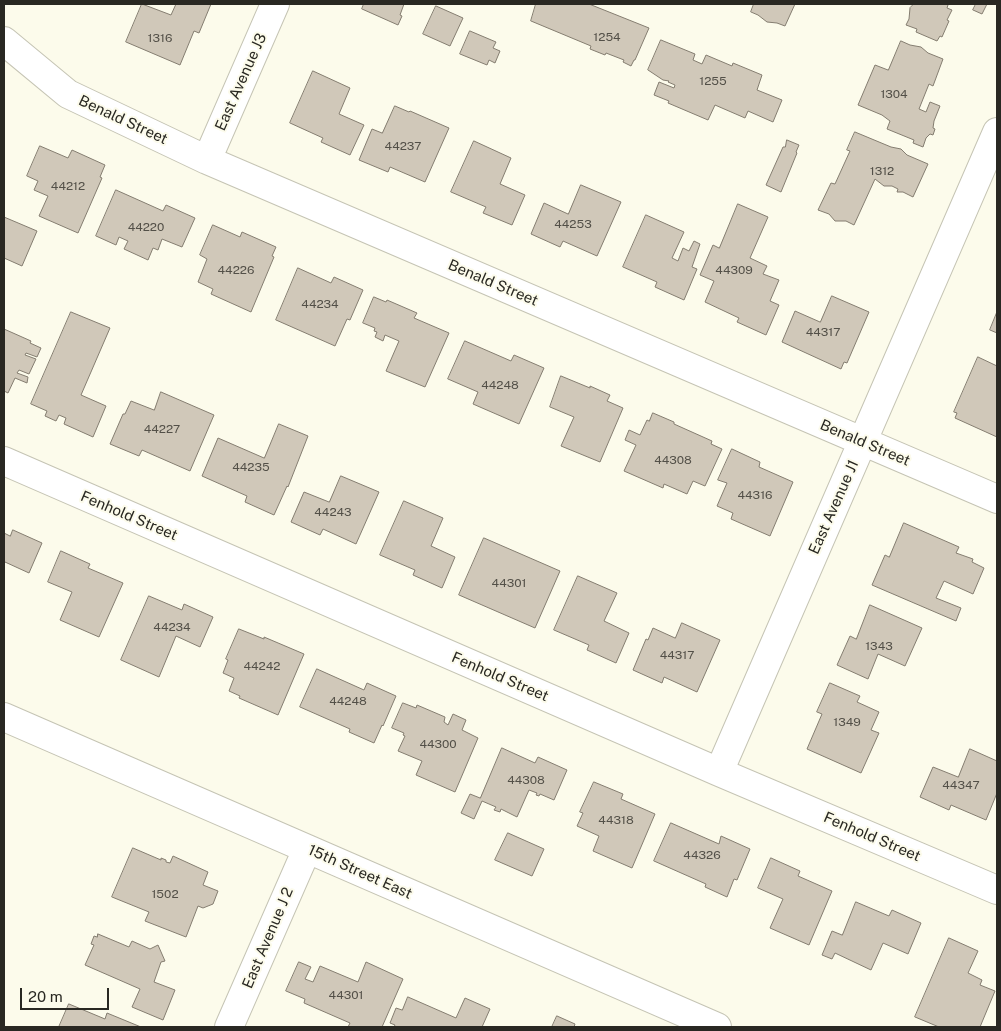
<!DOCTYPE html>
<html>
<head>
<meta charset="utf-8">
<style>
	body { margin:0 }
	#map { position:relative; width:1001px; height:1031px; overflow:hidden; background:#fcfbeb; font-family:"Public Sans",sans-serif }
	canvas { display:block }
	.frame { position:absolute; inset:0; border:5px solid #292822; pointer-events:none }
	.scale { position:absolute; left:20px; top:988px; width:89px; height:22px; box-sizing:border-box; border:2px solid #292822; border-top:0; padding-left:6px; font-size:15px; line-height:18px; white-space:nowrap; color:#292822; -webkit-text-stroke:4px #fcfbeb; paint-order:stroke }
</style>
</head>
<body>
<div id="map">
<canvas width="1001" height="1031"></canvas>
<div class="frame"></div>
<div class="scale">20 m</div>
</div>
<script>
const ctx = document.querySelector('canvas').getContext('2d');
ctx.lineJoin = 'round';
function fillPath(path, color) {
  ctx.fillStyle = color;
  ctx.fill(path, 'evenodd');
}
function trace(path, color, width, dash) {
  ctx.strokeStyle = color;
  ctx.lineWidth = width;
  ctx.lineCap = dash ? 'butt' : 'round';
  ctx.setLineDash(dash || []);
  ctx.stroke(path);
}
function label(font, color, halo, rows, align = 'center') {
  ctx.font = font + ' "Public Sans",sans-serif';
  ctx.lineWidth = 4;
  ctx.setLineDash([]);
  ctx.textBaseline = 'middle';
  ctx.strokeStyle = halo;
  ctx.fillStyle = color;
  for (const [text, x, y, turn = 0] of rows) {
    ctx.save();
    ctx.translate(x, y);
    ctx.rotate((+turn || 0) * Math.PI / 180);
    ctx.textAlign = isNaN(turn) ? turn : align;
    if (halo) ctx.strokeText(text, 0, 0);
    ctx.fillText(text, 0, 0);
    ctx.restore();
  }
}
const building = new Path2D(`
	M 142,4 L 171,15 L 176,4 L 211,4 L 199,33 L 194,31 L 180,65 L 126,42 Z
	M 364,4 L 404,4 L 400,15 L 402,16 L 398,25 L 362,9 Z
	M 536,4 L 589,4 L 649,28 L 635,60 L 634,60 L 631,66 L 623,62 L 624,60 L 606,53 L 605,55 L 590,49 L 591,46 L 531,21 Z
	M 754,4 L 795,4 L 785,26 L 777,23 L 767,22 L 758,15 L 751,12 Z
	M 914,4 L 946,4 L 948,5 L 947,8 L 952,10 L 947,20 L 949,21 L 942,37 L 940,36 L 937,41 L 916,32 L 917,29 L 906,25 L 909,19 L 910,8 Z
	M 976,4 L 987,4 L 982,14 L 973,10 Z
	M 436,6 L 463,18 L 450,46 L 423,34 Z
	M 470,31 L 496,42 L 493,48 L 500,51 L 495,63 L 489,60 L 487,65 L 460,54 Z
	M 661,40 L 695,54 L 693,60 L 702,64 L 706,55 L 732,66 L 733,63 L 762,75 L 757,90 L 782,100 L 773,122 L 748,111 L 745,118 L 715,105 L 708,120 L 668,103 L 669,101 L 654,95 L 659,82 L 674,88 L 675,85 L 668,82 L 669,81 L 663,80 L 648,70 Z
	M 901,41 L 910,45 L 921,47 L 928,53 L 943,59 L 933,86 L 929,84 L 919,109 L 926,112 L 930,102 L 940,106 L 934,121 L 933,128 L 935,129 L 933,135 L 930,134 L 926,138 L 923,147 L 913,143 L 914,140 L 887,129 L 890,121 L 882,115 L 858,105 L 875,65 L 888,70 Z
	M 313,71 L 350,88 L 339,114 L 364,125 L 350,155 L 321,142 L 323,138 L 290,123 Z
	M 395,106 L 409,112 L 410,111 L 449,128 L 425,182 L 390,167 L 388,172 L 359,160 L 372,129 L 382,133 Z
	M 855,132 L 891,147 L 901,149 L 907,155 L 928,164 L 913,197 L 903,192 L 897,192 L 898,189 L 892,186 L 884,186 L 875,179 L 854,225 L 846,221 L 835,221 L 829,214 L 818,210 L 831,183 L 835,184 L 850,151 L 847,150 Z
	M 787,140 L 799,145 L 796,152 L 797,153 L 781,192 L 766,185 L 783,147 L 785,147 Z
	M 474,141 L 511,158 L 500,184 L 525,195 L 512,225 L 483,213 L 486,207 L 451,192 Z
	M 40,146 L 68,158 L 72,150 L 105,165 L 100,177 L 102,178 L 78,233 L 39,216 L 48,196 L 34,190 L 38,181 L 27,176 Z
	M 581,185 L 621,202 L 597,256 L 563,241 L 560,247 L 531,234 L 544,203 L 568,214 Z
	M 116,190 L 163,211 L 166,205 L 195,218 L 182,247 L 162,239 L 158,250 L 153,248 L 148,260 L 124,249 L 128,241 L 119,237 L 116,245 L 96,236 Z
	M 738,204 L 768,217 L 750,258 L 767,266 L 763,274 L 779,280 L 770,301 L 779,305 L 766,335 L 737,322 L 739,318 L 705,302 L 714,281 L 700,275 L 713,245 L 719,248 Z
	M 646,215 L 684,232 L 672,258 L 678,261 L 683,248 L 689,251 L 694,241 L 700,244 L 692,267 L 697,269 L 684,300 L 655,287 L 657,282 L 623,267 Z
	M 4,217 L 37,231 L 22,266 L 4,258 Z
	M 213,225 L 240,237 L 242,232 L 276,247 L 272,256 L 274,257 L 251,312 L 211,294 L 213,289 L 198,282 L 207,259 L 200,255 Z
	M 298,268 L 331,283 L 334,277 L 363,290 L 350,320 L 347,319 L 335,346 L 276,320 Z
	M 832,296 L 869,312 L 847,363 L 844,362 L 841,369 L 782,342 L 795,311 L 820,322 Z
	M 374,297 L 386,302 L 387,300 L 417,313 L 414,318 L 449,333 L 425,387 L 386,371 L 399,341 L 385,335 L 383,341 L 375,337 L 377,332 L 374,331 L 375,328 L 363,323 Z
	M 71,312 L 110,328 L 81,395 L 106,406 L 93,437 L 64,424 L 66,418 L 59,415 L 56,421 L 45,416 L 47,411 L 31,404 Z
	M 997,312 L 997,333 L 990,330 Z
	M 4,329 L 31,341 L 30,343 L 41,348 L 37,357 L 26,353 L 25,355 L 36,359 L 29,374 L 19,370 L 17,373 L 28,377 L 27,383 L 15,378 L 8,393 L 4,391 Z
	M 465,341 L 511,361 L 514,355 L 544,368 L 519,424 L 473,404 L 478,392 L 448,379 Z
	M 978,357 L 997,366 L 997,437 L 955,418 L 957,413 L 954,412 Z
	M 561,376 L 590,388 L 590,386 L 610,395 L 607,401 L 623,408 L 600,462 L 561,446 L 574,417 L 550,407 Z
	M 161,392 L 214,415 L 190,471 L 142,450 L 139,456 L 110,444 L 123,414 L 125,414 L 131,401 L 154,410 Z
	M 653,413 L 674,422 L 674,424 L 712,441 L 711,444 L 722,449 L 705,486 L 693,481 L 687,494 L 664,484 L 663,488 L 624,471 L 636,445 L 625,440 L 629,430 L 640,435 L 647,420 L 649,421 Z
	M 279,424 L 308,436 L 288,487 L 287,486 L 274,515 L 245,502 L 247,496 L 202,476 L 218,438 L 264,458 Z
	M 732,449 L 760,462 L 759,467 L 793,482 L 770,536 L 731,519 L 733,513 L 717,506 L 727,483 L 718,480 Z
	M 341,476 L 379,492 L 356,544 L 323,529 L 320,535 L 291,522 L 304,492 L 329,502 Z
	M 404,501 L 443,518 L 431,546 L 455,557 L 442,588 L 413,575 L 415,570 L 380,555 Z
	M 904,523 L 959,547 L 956,553 L 973,559 L 972,562 L 984,568 L 973,594 L 944,581 L 936,598 L 961,608 L 956,621 L 872,585 L 885,555 L 889,557 Z
	M 13,530 L 42,543 L 29,573 L 5,562 L 4,564 L 4,533 L 10,536 Z
	M 484,538 L 560,571 L 535,628 L 459,595 Z
	M 61,551 L 90,564 L 88,568 L 123,583 L 99,637 L 60,620 L 72,592 L 48,582 Z
	M 578,576 L 617,593 L 604,621 L 629,633 L 616,663 L 587,650 L 589,645 L 554,630 Z
	M 149,596 L 182,610 L 184,604 L 213,617 L 200,647 L 176,636 L 159,677 L 121,660 Z
	M 870,605 L 922,628 L 905,666 L 878,654 L 868,679 L 837,665 L 850,636 L 856,639 Z
	M 682,623 L 720,640 L 697,692 L 664,677 L 662,683 L 633,670 L 646,639 L 648,640 L 653,628 L 675,638 Z
	M 239,629 L 264,639 L 264,637 L 304,654 L 278,715 L 239,698 L 240,696 L 229,691 L 234,678 L 223,673 L 228,660 L 226,659 Z
	M 317,669 L 364,690 L 367,683 L 396,696 L 383,726 L 382,725 L 374,743 L 349,732 L 350,729 L 300,707 Z
	M 830,683 L 860,696 L 857,702 L 879,712 L 871,730 L 879,733 L 861,773 L 807,749 L 822,714 L 817,712 Z
	M 403,703 L 416,708 L 417,705 L 445,717 L 444,722 L 448,725 L 453,714 L 466,720 L 462,730 L 478,738 L 455,792 L 416,775 L 422,761 L 398,751 L 405,736 L 403,735 L 404,733 L 392,728 Z
	M 502,748 L 535,763 L 538,757 L 567,770 L 554,800 L 540,794 L 539,796 L 536,795 L 537,793 L 529,790 L 517,817 L 501,809 L 500,812 L 494,810 L 496,807 L 482,801 L 474,819 L 461,813 L 470,794 L 480,798 Z
	M 970,749 L 997,761 L 997,793 L 986,820 L 951,805 L 949,810 L 920,797 L 933,767 L 958,777 Z
	M 594,782 L 623,794 L 621,799 L 655,814 L 632,868 L 593,851 L 599,836 L 577,826 L 583,813 L 580,812 Z
	M 671,823 L 719,844 L 721,836 L 750,849 L 737,880 L 734,879 L 727,897 L 705,887 L 706,884 L 654,861 Z
	M 508,833 L 544,849 L 532,876 L 495,860 Z
	M 133,848 L 161,860 L 161,858 L 166,860 L 166,862 L 170,863 L 173,856 L 208,872 L 203,885 L 218,891 L 213,904 L 203,908 L 198,906 L 186,937 L 145,921 L 149,912 L 112,897 Z
	M 771,858 L 800,871 L 798,876 L 832,891 L 809,945 L 770,928 L 783,899 L 758,888 Z
	M 856,902 L 889,916 L 892,910 L 921,923 L 908,954 L 883,943 L 871,970 L 835,953 L 832,959 L 822,955 L 832,931 L 842,935 Z
	M 98,934 L 129,947 L 132,941 L 150,949 L 158,945 L 165,961 L 161,962 L 154,982 L 175,990 L 163,1020 L 132,1007 L 140,989 L 85,965 L 94,945 L 91,944 L 94,936 L 97,937 Z
	M 949,938 L 978,951 L 968,973 L 982,980 L 980,985 L 995,991 L 980,1027 L 939,1027 L 915,1017 Z
	M 299,962 L 311,967 L 305,979 L 313,982 L 320,966 L 358,982 L 366,962 L 403,979 L 382,1027 L 348,1027 L 350,1023 L 304,1003 L 305,999 L 286,991 Z
	M 408,997 L 456,1018 L 465,998 L 490,1009 L 482,1027 L 394,1027 L 395,1025 L 390,1023 L 396,1008 L 402,1010 Z
	M 69,1004 L 105,1019 L 107,1013 L 141,1027 L 59,1027 Z
	M 557,1016 L 575,1024 L 574,1027 L 552,1027 Z`);
const minor = new Path2D(`
	M 4,41 L 68,94 L 207,160 L 997,499
	M 207,160 L 275,4
	M 4,461 L 719,772 L 997,890
	M 4,717 L 717,1027
	M 719,772 L 997,132
	M 229,1027 L 307,849`);
const numberNames = [
	["1254",607,37],
	["1316",160,38],
	["1255",713,81],
	["1304",894,94],
	["44237",403,146],
	["1312",882,171],
	["44212",68,186],
	["44253",573,224],
	["44220",146,227],
	["44226",236,270],
	["44309",734,270],
	["44234",320,304],
	["44317",823,332],
	["44248",500,385],
	["44227",162,429],
	["44308",673,460],
	["44235",251,467],
	["44316",755,495],
	["44243",333,512],
	["44301",509,583],
	["44234",172,627],
	["1343",879,646],
	["44317",677,655],
	["44242",262,666],
	["44248",348,701],
	["1349",847,722],
	["44300",438,744],
	["44308",526,780],
	["44347",961,785],
	["44318",616,820],
	["44326",702,855],
	["1502",165,894],
	["44301",346,995]
];
const streetNames = [
	["East Avenue J3",241,82,-66],
	["Benald Street",123,120,25],
	["Benald Street",493,283,23],
	["Benald Street",865,443,23],
	["East Avenue J1",834,507,-66],
	["Fenhold Street",129,516,23],
	["Fenhold Street",500,677,23],
	["Fenhold Street",872,837,23],
	["15th Street East",360,872,24],
	["East Avenue J 2",268,938,-67]
];
fillPath(building, '#d0c8b9');
trace(building, '#847d70', 1);
trace(minor, '#c5c4b4', 30);
trace(minor, '#fff', 28);
label('12px', '#535048', null, numberNames);
label('15px', '#292822', '#fcfbeb', streetNames);
</script>
</body>
</html>
